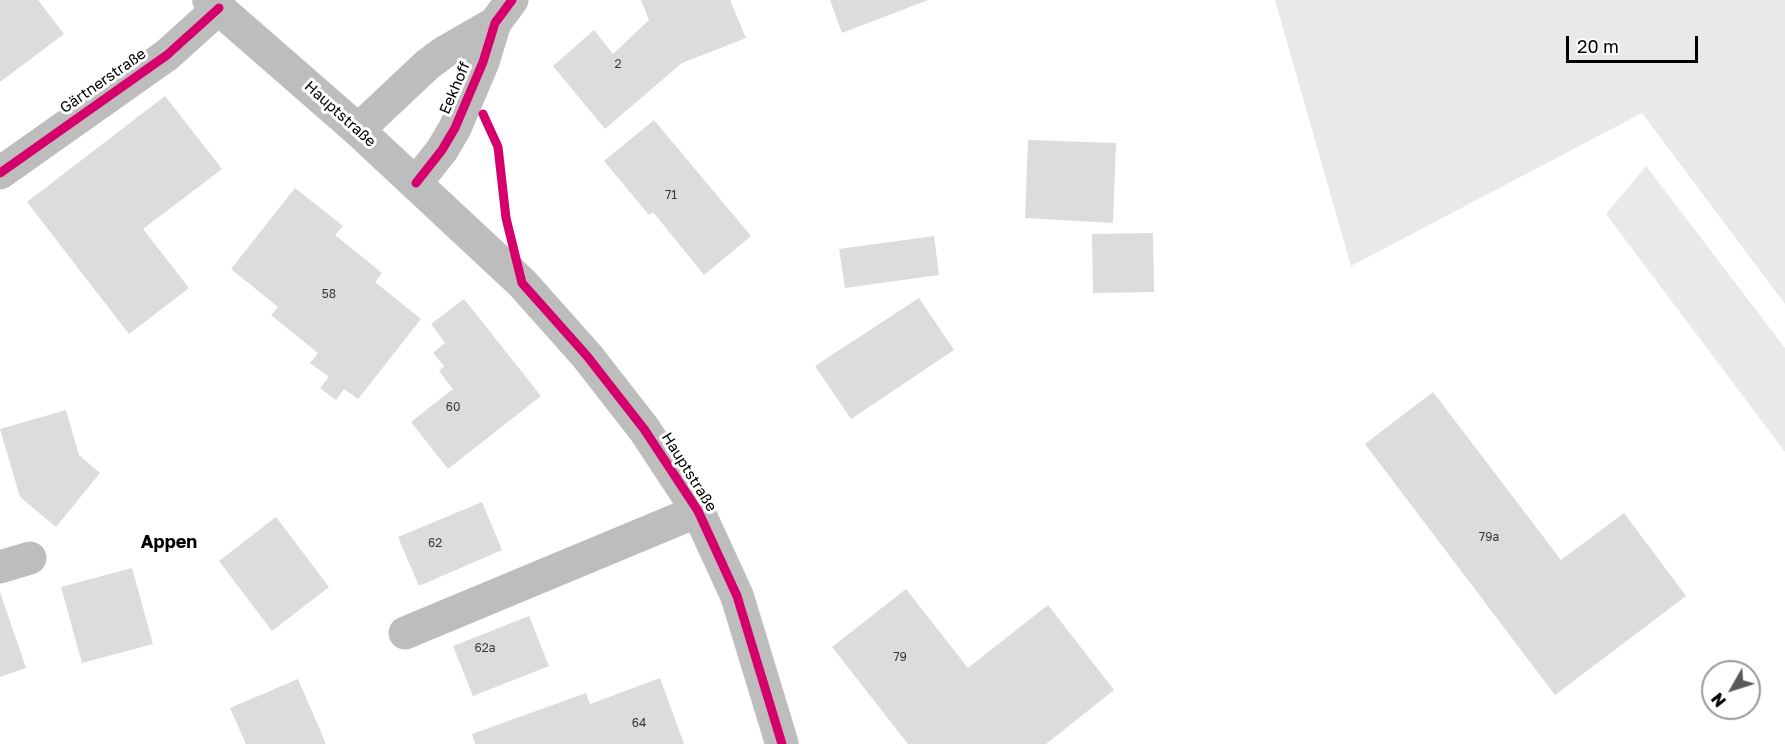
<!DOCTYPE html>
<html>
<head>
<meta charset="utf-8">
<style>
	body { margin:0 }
	#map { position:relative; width:1785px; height:744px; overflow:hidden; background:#fff; font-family:"Golos Text",sans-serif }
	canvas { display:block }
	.north { position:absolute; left:1701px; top:660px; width:60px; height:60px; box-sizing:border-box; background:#fff; border:2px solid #999; border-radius:50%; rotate:231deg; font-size:16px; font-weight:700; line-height:24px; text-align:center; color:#000 }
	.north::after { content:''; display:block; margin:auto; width:21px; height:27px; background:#595959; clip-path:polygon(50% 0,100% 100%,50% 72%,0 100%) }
	.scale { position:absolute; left:1566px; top:36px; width:132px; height:27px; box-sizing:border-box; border:3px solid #000; border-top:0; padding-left:8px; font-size:18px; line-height:21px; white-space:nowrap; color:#000; -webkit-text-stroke:4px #fff; paint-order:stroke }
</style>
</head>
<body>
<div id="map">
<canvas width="1785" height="744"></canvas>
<div class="north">N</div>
<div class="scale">20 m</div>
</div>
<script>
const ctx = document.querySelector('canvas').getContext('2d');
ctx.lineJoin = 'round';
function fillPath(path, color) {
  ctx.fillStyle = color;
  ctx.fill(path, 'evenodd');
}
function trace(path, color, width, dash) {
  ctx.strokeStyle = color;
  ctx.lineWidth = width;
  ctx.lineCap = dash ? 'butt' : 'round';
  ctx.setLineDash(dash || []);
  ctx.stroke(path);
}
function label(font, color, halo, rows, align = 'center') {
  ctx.font = font + ' "Golos Text",sans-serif';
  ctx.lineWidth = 6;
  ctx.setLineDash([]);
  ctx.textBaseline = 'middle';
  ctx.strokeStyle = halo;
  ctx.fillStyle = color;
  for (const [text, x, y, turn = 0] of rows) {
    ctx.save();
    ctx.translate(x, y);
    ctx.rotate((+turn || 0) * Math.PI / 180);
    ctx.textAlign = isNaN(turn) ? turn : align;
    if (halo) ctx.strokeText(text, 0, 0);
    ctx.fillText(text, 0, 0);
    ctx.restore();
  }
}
const green = new Path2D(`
	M 1275,0 L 1785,0 L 1785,304 L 1642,113 L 1351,266 Z
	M 1646,166 L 1785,348 L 1785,452 L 1606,214 Z`);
const building = new Path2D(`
	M 0,0 L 38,0 L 64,34 L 0,82 Z
	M 641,0 L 730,0 L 746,38 L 682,63 L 605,129 L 553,66 L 594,30 L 613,54 L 649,20 Z
	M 830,0 L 928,0 L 842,33 Z
	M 165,96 L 222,169 L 143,229 L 189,288 L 129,334 L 27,202 Z
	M 654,120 L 751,236 L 704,275 L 653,212 L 649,215 L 604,161 Z
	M 1028,140 L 1116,143 L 1113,223 L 1025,218 Z
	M 295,188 L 343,226 L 335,235 L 382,273 L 375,282 L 421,319 L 358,399 L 344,389 L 336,400 L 320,388 L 329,377 L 310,363 L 318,353 L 271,315 L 278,307 L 231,269 Z
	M 1153,233 L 1154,292 L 1093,293 L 1092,234 Z
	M 934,236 L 939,275 L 845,288 L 839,249 Z
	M 919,298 L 954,350 L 851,419 L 815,366 Z
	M 464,299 L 541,396 L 448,469 L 411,422 L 453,389 L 439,371 L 444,366 L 433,353 L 445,343 L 431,324 Z
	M 1433,392 L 1561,560 L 1624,513 L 1686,596 L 1555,695 L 1365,444 Z
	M 66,410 L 79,455 L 100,473 L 56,527 L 20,497 L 0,429 Z
	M 482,502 L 502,550 L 419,586 L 398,537 Z
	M 276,517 L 329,587 L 272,631 L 219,561 Z
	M 132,568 L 153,644 L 82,663 L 61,587 Z
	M 906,589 L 968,668 L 1048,605 L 1114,690 L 1046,744 L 908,744 L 832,647 Z
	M 0,592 L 26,668 L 0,677 Z
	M 529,616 L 549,666 L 473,696 L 453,646 Z
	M 660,678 L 684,744 L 475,744 L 472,734 L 586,693 L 590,704 Z
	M 298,679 L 326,744 L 246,744 L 230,708 Z`);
const minor = new Path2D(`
	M 358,130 L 427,65 L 443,53 L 495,23
	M 0,173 L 167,55 L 219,8
	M 416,183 L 442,150 L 455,128 L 483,62 L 495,23 L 512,0
	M 0,567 L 30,558
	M 405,633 L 698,511`);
const major = new Path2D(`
	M 209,0 L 358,130 L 522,283 L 587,356 L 644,429 L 698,511 L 737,596 L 782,744`);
const cycleway = new Path2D(`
	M 483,114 L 498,147 L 506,218 L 522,283 L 587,356 L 644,429 L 698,511 L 737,596 L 782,744
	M 0,173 L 167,55 L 219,8
	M 416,183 L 442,150 L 455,128 L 483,62 L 495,23 L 512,0`);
const numberNames = [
	["2",618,64],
	["71",671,195],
	["58",329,294],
	["60",453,407],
	["79a",1489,537],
	["62",435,543],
	["62a",485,648],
	["79",900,657],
	["64",639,723]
];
const streetNames = [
	["Gärtnerstraße",103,81,-35],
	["Eekhoff",455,88,-67],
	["Hauptstraße",340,114,42],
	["Hauptstraße",689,472,58]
];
const quarterNames = [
	["Appen",169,542]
];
fillPath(green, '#e9e9e9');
fillPath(building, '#dcdcdc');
trace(major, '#dbdbdb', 34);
trace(minor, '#bdbdbd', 33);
trace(major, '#bdbdbd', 33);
trace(cycleway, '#d6006c', 9);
label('12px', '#373737', null, numberNames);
label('15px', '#000', '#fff', streetNames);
label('bold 18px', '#000', '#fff', quarterNames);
</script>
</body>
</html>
